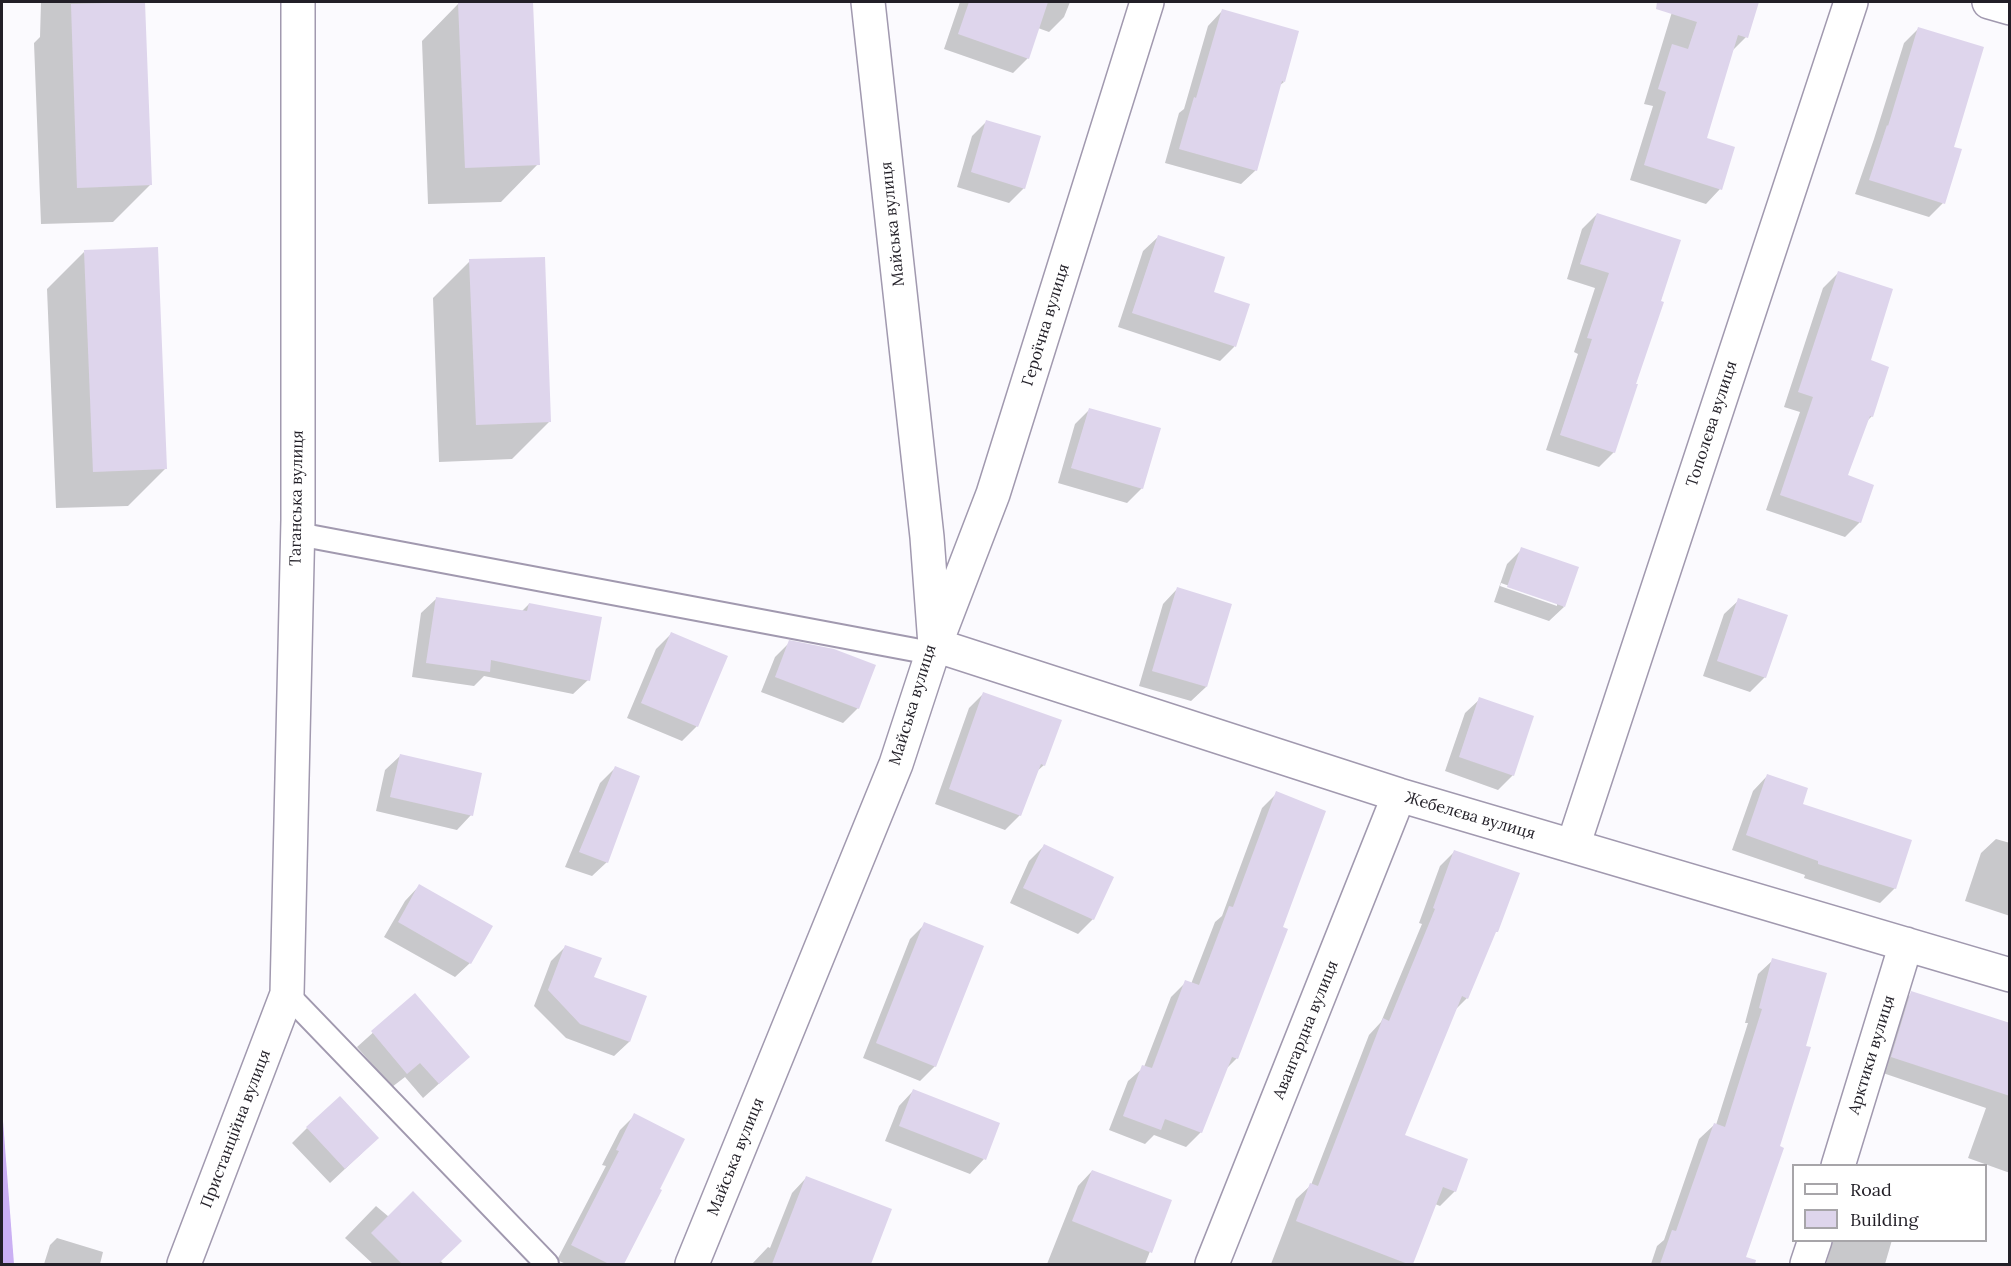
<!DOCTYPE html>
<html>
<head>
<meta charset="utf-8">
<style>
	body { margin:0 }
	#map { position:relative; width:2011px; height:1266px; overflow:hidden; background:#fbfafe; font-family:Lora,serif }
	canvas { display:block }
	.frame { position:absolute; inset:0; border:3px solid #221f27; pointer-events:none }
	.legend { position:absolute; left:1792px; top:1164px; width:195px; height:78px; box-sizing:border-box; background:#fff; border:2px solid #a7a5a9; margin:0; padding:8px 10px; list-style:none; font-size:18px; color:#221f27 }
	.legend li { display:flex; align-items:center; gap:12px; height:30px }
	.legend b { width:30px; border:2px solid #a7a5a9 }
</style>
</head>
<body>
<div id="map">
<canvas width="2011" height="1266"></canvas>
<div class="frame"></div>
<ul class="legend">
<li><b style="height:8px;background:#fff"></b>Road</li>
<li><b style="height:16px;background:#ded5ec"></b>Building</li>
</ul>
</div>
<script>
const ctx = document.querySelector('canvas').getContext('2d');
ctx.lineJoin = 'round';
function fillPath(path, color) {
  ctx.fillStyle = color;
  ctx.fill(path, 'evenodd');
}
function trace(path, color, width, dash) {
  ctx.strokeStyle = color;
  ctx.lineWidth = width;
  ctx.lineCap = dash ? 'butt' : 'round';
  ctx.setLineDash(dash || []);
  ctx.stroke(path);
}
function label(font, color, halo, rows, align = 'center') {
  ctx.font = font + ' Lora,serif';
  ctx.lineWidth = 5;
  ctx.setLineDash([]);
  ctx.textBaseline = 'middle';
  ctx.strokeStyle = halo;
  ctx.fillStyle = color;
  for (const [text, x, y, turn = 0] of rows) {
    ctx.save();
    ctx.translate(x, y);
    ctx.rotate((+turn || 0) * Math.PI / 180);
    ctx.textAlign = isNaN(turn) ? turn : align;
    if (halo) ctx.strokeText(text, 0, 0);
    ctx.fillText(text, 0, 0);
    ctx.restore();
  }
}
const forest = new Path2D(`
	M 2,1120 L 3,1121 L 14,1264 L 2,1264 Z`);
const shadow = new Path2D(`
	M 41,2 L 144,2 L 151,184 L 113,222 L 41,224 L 34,43 L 40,37 Z
	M 532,2 L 538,164 L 501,202 L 428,204 L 422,41 L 459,3 Z
	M 960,2 L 1070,2 L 1064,17 L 1049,32 L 1038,28 L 1028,58 L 1013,73 L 944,49 Z
	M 1675,2 L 1757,2 L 1746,37 L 1732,51 L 1706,139 L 1720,189 L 1706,204 L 1630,180 L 1653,106 L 1644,104 Z
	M 1222,11 L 1284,82 L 1279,86 L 1256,170 L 1241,184 L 1165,163 L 1179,113 L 1184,109 L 1208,26 Z
	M 1918,29 L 1952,148 L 1943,203 L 1929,217 L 1855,194 L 1874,139 L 1904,43 Z
	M 987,121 L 1024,188 L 1009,203 L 957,187 L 972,136 Z
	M 1597,214 L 1679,241 L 1614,452 L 1599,467 L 1546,450 L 1578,354 L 1574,352 L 1595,288 L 1567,279 L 1582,229 Z
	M 1158,237 L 1212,293 L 1248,305 L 1234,347 L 1220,361 L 1118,327 L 1143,251 Z
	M 84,252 L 165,469 L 128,506 L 56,508 L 47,289 Z
	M 470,261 L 549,422 L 512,459 L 439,462 L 433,298 Z
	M 1838,273 L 1869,361 L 1872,416 L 1867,421 L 1846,476 L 1860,522 L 1845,537 L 1766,510 L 1800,412 L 1784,407 L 1823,288 Z
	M 1090,409 L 1142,488 L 1127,503 L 1058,483 L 1075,424 Z
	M 1522,549 L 1564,607 L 1549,621 L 1494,602 L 1507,564 ZM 1501,583 L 1557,603 L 1557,606 L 1500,586 Z
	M 1177,589 L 1206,687 L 1191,701 L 1139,686 L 1163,604 Z
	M 436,599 L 522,611 L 529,604 L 588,680 L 573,694 L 484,676 L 474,686 L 412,677 L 421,613 Z
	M 1739,600 L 1765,677 L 1750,692 L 1703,676 L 1724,614 Z
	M 671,634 L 697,726 L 682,741 L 627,718 L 656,649 Z
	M 790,642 L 858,708 L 843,723 L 761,692 L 775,657 Z
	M 984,693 L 1044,765 L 1035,773 L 1020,815 L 1005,830 L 935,804 L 969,708 Z
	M 1480,699 L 1513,775 L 1498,790 L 1445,771 L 1465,713 Z
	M 400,756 L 471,815 L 457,830 L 376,811 L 385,770 Z
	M 615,768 L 607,862 L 592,876 L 565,867 L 600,783 Z
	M 1767,776 L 1801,804 L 1895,888 L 1880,903 L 1804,878 L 1805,875 L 1732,850 L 1753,791 Z
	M 1277,793 L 1281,927 L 1237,1058 L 1225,1070 L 1201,1132 L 1186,1147 L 1154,1135 L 1145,1144 L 1109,1130 L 1128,1081 L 1144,1067 L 1171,997 L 1186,982 L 1191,984 L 1215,922 L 1222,916 L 1262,808 Z
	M 1996,839 L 2010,843 L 2010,916 L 1965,901 L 1981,853 Z
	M 1044,846 L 1093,919 L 1078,934 L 1010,903 L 1029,861 Z
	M 1455,851 L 1493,935 L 1467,998 L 1454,1011 L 1403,1136 L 1455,1191 L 1440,1206 L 1435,1204 L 1411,1264 L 1271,1264 L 1296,1199 L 1311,1185 L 1369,1035 L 1381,1022 L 1422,924 L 1419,923 L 1440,866 Z
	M 419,886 L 470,963 L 455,977 L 384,937 L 405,901 Z
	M 925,924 L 935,1066 L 920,1081 L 863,1058 L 910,939 Z
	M 566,946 L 592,977 L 645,997 L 629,1042 L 614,1056 L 566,1038 L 534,1006 L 551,961 Z
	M 1773,960 L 1744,1257 L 1749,1259 L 1747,1264 L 1651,1264 L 1657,1246 L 1664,1240 L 1699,1139 L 1714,1125 L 1716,1125 L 1748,1023 L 1745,1023 L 1758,974 Z
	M 1912,993 L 2010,1024 L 2010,1173 L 1968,1158 L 1986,1108 L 1877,1071 L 1897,1008 Z
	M 415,995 L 453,1071 L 423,1098 L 405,1077 L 392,1087 L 357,1047 Z
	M 913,1091 L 984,1159 L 970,1174 L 885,1141 L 899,1106 Z
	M 635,1115 L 657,1190 L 660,1191 L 622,1264 L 566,1264 L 557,1260 L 606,1166 L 602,1165 L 620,1130 Z
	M 307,1128 L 362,1153 L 330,1183 L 292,1143 Z
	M 1092,1171 L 1170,1201 L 1145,1264 L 1047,1264 L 1078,1186 Z
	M 806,1178 L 890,1210 L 870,1264 L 752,1264 L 768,1247 L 770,1248 L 792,1193 Z
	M 376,1206 L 389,1217 L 444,1264 L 373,1264 L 345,1238 Z
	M 57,1238 L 103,1252 L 100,1264 L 44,1264 L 50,1245 Z
	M 1833,1240 L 1892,1240 L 1885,1264 L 1826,1264 Z`);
const building = new Path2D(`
	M 145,2 L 152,185 L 77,188 L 71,4 Z
	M 458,2 L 533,2 L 540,165 L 465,168 Z
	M 969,2 L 1048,2 L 1029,59 L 958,34 Z
	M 1657,2 L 1759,2 L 1748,38 L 1738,35 L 1707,138 L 1735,147 L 1722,190 L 1644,165 L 1666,92 L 1658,89 L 1672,44 L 1688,49 L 1697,22 L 1656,9 Z
	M 1222,9 L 1299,31 L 1285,82 L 1282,81 L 1257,171 L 1179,149 L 1194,97 L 1196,98 Z
	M 1918,27 L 1984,47 L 1954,147 L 1962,149 L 1945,204 L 1869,180 L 1887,125 L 1888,126 Z
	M 986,120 L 1041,136 L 1025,189 L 971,172 Z
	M 1597,213 L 1681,240 L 1661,301 L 1664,302 L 1636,384 L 1638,384 L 1615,453 L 1560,435 L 1592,339 L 1587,338 L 1609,273 L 1580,264 Z
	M 1158,235 L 1225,257 L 1214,292 L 1250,304 L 1236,347 L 1132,313 Z
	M 158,247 L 167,469 L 93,472 L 84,250 Z
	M 545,257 L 551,422 L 476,425 L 469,259 Z
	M 1838,271 L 1893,289 L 1871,360 L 1889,367 L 1873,417 L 1870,416 L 1848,475 L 1874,485 L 1861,523 L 1780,495 L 1813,397 L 1798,392 Z
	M 1089,408 L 1161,428 L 1143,489 L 1071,468 Z
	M 1521,547 L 1579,567 L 1565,607 L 1507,587 Z
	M 1177,587 L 1232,604 L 1207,687 L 1152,671 Z
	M 436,597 L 527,611 L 529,603 L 602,617 L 590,681 L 491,660 L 490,672 L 426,663 Z
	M 1738,598 L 1788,615 L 1766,678 L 1717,661 Z
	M 671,632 L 728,656 L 698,727 L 641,703 Z
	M 789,640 L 834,649 L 876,665 L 859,709 L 775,677 Z
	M 983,692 L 1062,720 L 1045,766 L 1041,764 L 1021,816 L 949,789 Z
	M 1479,697 L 1534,716 L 1514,776 L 1459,757 Z
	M 400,754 L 482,773 L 473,816 L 390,797 Z
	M 615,766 L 640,776 L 608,863 L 579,852 Z
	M 1767,774 L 1808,788 L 1803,804 L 1912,840 L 1896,889 L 1818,864 L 1818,861 L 1746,835 Z
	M 1276,791 L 1326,811 L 1283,927 L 1288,929 L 1238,1059 L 1232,1057 L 1202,1133 L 1165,1119 L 1161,1130 L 1123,1116 L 1142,1065 L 1152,1068 L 1185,980 L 1199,985 L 1229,906 L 1233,907 Z
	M 1044,844 L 1114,877 L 1094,920 L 1023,888 Z
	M 1454,850 L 1520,873 L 1498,932 L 1496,932 L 1468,999 L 1462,996 L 1405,1135 L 1468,1159 L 1456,1192 L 1443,1187 L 1413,1264 L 1408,1264 L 1296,1221 L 1310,1183 L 1318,1186 L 1383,1018 L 1389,1021 L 1435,909 L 1433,908 Z
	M 419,884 L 493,926 L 471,964 L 398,922 Z
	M 924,922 L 984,946 L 936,1067 L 876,1043 Z
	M 565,945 L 602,958 L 594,977 L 647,996 L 630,1042 L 580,1024 L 548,990 Z
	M 1772,958 L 1827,973 L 1806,1046 L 1811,1047 L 1780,1146 L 1784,1148 L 1746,1257 L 1756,1260 L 1755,1264 L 1660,1264 L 1672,1230 L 1676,1231 L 1714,1123 L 1725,1127 L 1762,1009 L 1759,1008 Z
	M 1911,991 L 2010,1023 L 2010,1096 L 1891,1057 Z
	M 415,993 L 470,1057 L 439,1084 L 420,1063 L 407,1074 L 371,1031 Z
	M 913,1089 L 1000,1123 L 986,1160 L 899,1126 Z
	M 340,1096 L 379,1138 L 345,1169 L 306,1127 Z
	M 634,1113 L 685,1139 L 660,1189 L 662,1190 L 624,1264 L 609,1264 L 571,1245 L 619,1151 L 616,1150 Z
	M 1092,1170 L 1172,1200 L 1152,1253 L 1072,1221 Z
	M 806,1176 L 892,1209 L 871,1264 L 772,1264 Z
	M 413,1191 L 462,1241 L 438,1264 L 402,1264 L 371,1233 Z`);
const service = new Path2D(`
	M 298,534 L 931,653
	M 287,994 L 547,1264`);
const minor = new Path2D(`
	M 1147,2 L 993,494 L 935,645 L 1399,795 L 2010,975
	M 1989,2 L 2010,8
	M 1573,846 L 1851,2
	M 1838,1166 L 1906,944
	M 184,1264 L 287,994 L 298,520 L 298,2
	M 1212,1264 L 1399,795
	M 1807,1264 L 1815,1240`);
const tertiary = new Path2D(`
	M 692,1264 L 896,764 L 935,645 L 927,537 L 868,2`);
const streetNames = [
	["Майська вулиця",893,224,-96],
	["Героїчна вулиця",1046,325,-73],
	["Тополєва вулиця",1712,424,-72],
	["Таганська вулиця",297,498,-89],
	["Майська вулиця",913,705,-73],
	["Жебелєва вулиця",1470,816,16],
	["Авангардна вулиця",1306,1030,-68],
	["Арктики вулиця",1872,1055,-73],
	["Пристанційна вулиця",236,1129,-69],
	["Майська вулиця",736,1157,-68]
];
fillPath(forest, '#caaff3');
fillPath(shadow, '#0003');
fillPath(building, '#ded5ec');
trace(service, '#a199af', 26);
trace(minor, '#a199af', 36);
trace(tertiary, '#a199af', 36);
trace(service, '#fff', 22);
trace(minor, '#fff', 33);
trace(tertiary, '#fff', 33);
label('16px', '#221f27', '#fff', streetNames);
</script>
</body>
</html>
